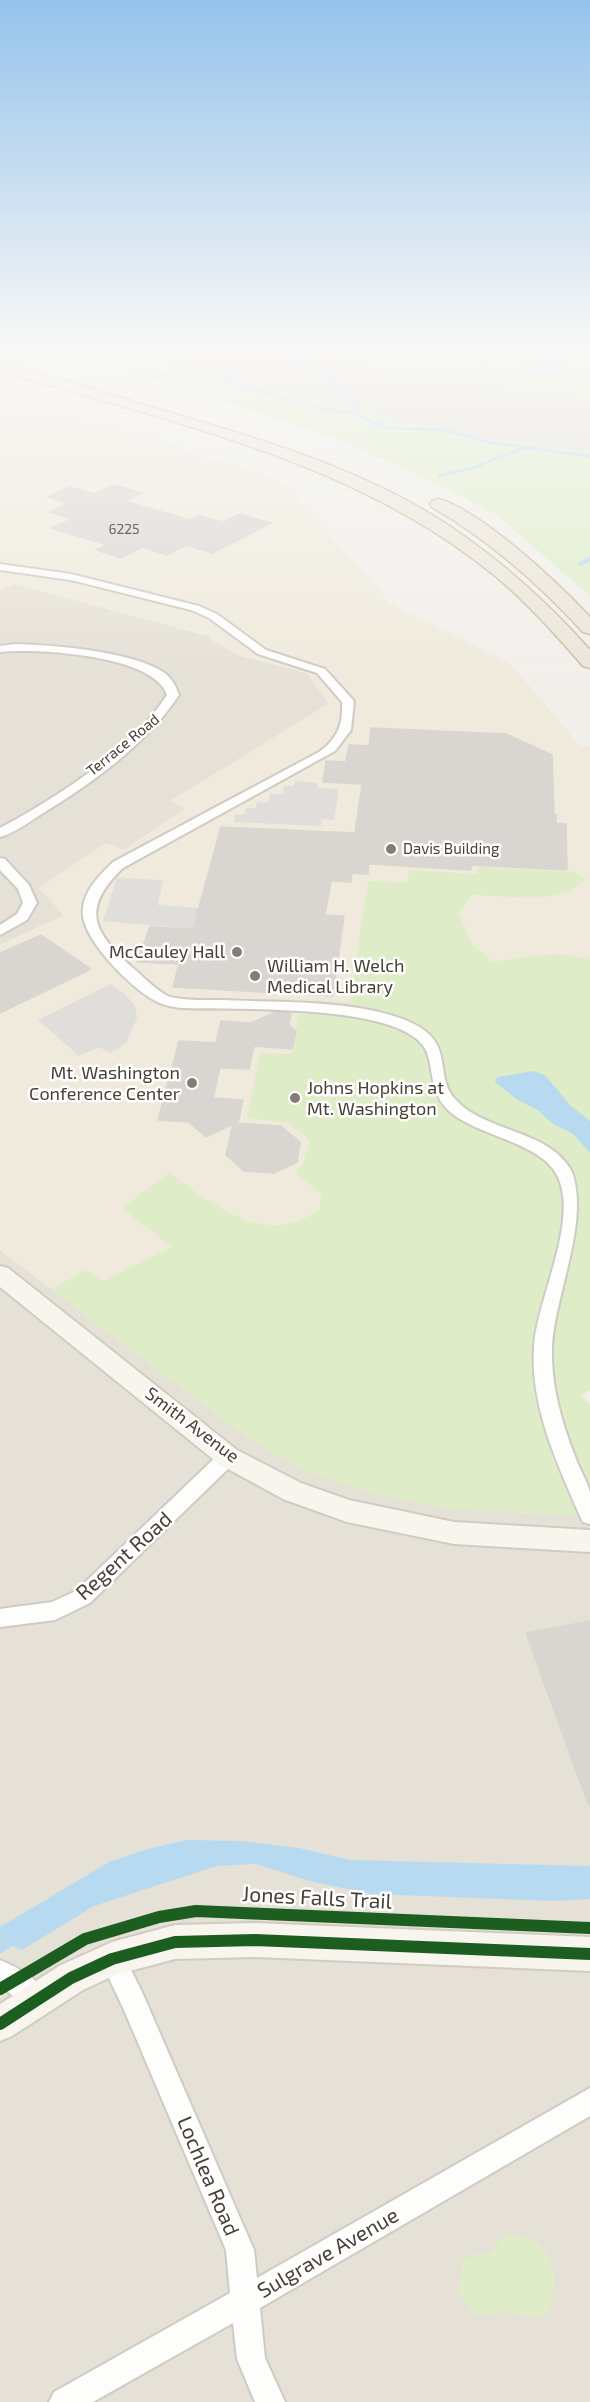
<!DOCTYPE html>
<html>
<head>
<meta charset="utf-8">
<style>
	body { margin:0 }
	canvas { display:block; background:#f1efea }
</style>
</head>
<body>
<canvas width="590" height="2402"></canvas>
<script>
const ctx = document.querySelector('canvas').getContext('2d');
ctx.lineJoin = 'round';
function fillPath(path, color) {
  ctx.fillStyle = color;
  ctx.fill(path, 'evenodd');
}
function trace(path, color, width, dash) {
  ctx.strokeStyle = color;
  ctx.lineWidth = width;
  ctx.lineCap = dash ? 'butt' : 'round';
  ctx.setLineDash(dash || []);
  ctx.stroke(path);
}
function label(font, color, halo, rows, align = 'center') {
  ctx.font = font + ' "Exo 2",sans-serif';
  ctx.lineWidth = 5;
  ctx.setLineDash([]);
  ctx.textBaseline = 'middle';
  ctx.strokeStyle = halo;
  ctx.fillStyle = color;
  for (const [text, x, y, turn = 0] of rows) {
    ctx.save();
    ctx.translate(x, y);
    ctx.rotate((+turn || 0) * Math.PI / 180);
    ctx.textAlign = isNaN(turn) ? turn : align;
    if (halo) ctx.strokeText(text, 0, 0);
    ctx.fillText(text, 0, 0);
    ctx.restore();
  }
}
const residential = new Path2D(`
	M 15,584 L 212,637 L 210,638 L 238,655 L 307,673 L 329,704 L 172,800 L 186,808 L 124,850 L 106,843 L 39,888 L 64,915 L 0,945 L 0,590 Z
	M 0,1250 L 247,1437 L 452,1509 L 590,1516 L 590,2402 L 0,2402 Z`);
const commercial = new Path2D(`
	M 379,346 L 581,346 L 536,347 L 499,367 L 476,365 L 441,356 Z`);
const industrial = new Path2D(`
	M 166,346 L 256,346 L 590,401 L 590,452 L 531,442 L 472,438 L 338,405 L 240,386 L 180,366 Z`);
const education = new Path2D(`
	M 0,397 L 31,400 L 88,420 L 161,438 L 186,452 L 239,465 L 282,482 L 390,603 L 512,665 L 580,746 L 590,747 L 590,1390 L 581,1395 L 590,1404 L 452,1509 L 375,1494 L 306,1472 L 247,1437 L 0,1250 L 0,945 L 64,915 L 38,888 L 106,843 L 124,850 L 186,809 L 171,801 L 329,703 L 307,673 L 238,655 L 209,639 L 211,636 L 15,584 L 0,590 Z`);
const green = new Path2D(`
	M 21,346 L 174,346 L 167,347 L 180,366 L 240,386 L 338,405 L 472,438 L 531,442 L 590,452 L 590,596 L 496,514 L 409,471 L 331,437 L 179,387 Z
	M 256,346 L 379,346 L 441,356 L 476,365 L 499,367 L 536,347 L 590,346 L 590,401 Z
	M 477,867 L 573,872 L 586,878 C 560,907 506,895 472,895 L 458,912 L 471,943 L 492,962 C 522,958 562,949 590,960 L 590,1390 L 581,1395 L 590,1404 L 590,1516 L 452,1509 L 375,1494 L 306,1472 L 247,1437 L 52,1290 L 84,1270 L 103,1281 L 172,1247 L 122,1208 L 169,1173 C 214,1204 265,1250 320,1209 L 321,1193 L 296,1173 L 304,1163 L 310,1141 L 289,1123 L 247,1118 L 260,1053 L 292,1054 L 301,1000 L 350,1002 L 368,881 L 408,883 L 409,870 L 477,874 Z
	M 514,2234 C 557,2243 562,2279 546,2314 L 532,2318 L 502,2311 L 494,2316 L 473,2313 L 459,2291 L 462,2262 L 472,2255 L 491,2253 L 503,2236 Z`);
const parking = new Path2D(`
	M 295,781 L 317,783 L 317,788 L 339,789 L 334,820 L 322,819 L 321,826 L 234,822 L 235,814 L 244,815 L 246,808 L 256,808 L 257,802 L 268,803 L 270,794 L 283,794 L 284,786 L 294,786 Z
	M 117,878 L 163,880 L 158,905 L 199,908 L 193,929 L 103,921 Z
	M 111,984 L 125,994 L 135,1006 L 137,1018 L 126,1043 L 110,1053 L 99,1047 L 79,1056 L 38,1020 Z`);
const water = new Path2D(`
	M 544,356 L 561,357 L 569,363 C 554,377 536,376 517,369 L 534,358 Z
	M 534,1071 L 545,1075 L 570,1105 L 590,1121 L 590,1153 L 573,1134 L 553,1124 L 539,1111 L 516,1099 L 495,1082 L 497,1077 Z
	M 186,1840 L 243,1841 L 299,1848 L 350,1860 L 590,1866 L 590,1899 L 552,1901 L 371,1894 L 313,1882 L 256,1864 L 217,1866 L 94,1906 L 22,1950 L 0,1940 L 0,1927 L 109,1862 L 147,1849 Z`);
const streamFar2 = new Path2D(`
	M 150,346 L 161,349 L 153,353 L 174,362 L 177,367 L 312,406 L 354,414 L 388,428 L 443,430 L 493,443 L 590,456
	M 291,346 L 290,353 C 301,366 313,366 326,376 C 338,384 345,398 356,407 L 354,414
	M 475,364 L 497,368 L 525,368
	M 138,381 L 183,369
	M 439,476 L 475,467 L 523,448`);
const streamFar1 = new Path2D(`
	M 580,564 L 590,559`);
const stream = new Path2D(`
	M 0,1948 L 12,1940`);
const building = new Path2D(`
	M 114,485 L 143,493 L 125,501 L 190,520 L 199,516 L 223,522 L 240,514 L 271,523 L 212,553 L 186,545 L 167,555 L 142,547 L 121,558 L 96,550 L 107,545 L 51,528 L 72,519 L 49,512 L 69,503 L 47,497 L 70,487 L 95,494 Z
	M 371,728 L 506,734 L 552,755 L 554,814 L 556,814 L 556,823 L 566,824 L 567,870 L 471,865 L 471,870 L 369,864 L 368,874 L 352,873 L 351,882 L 331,881 L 325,915 L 344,916 L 333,996 L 173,987 L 179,964 L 137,962 L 150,927 L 193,929 L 221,827 L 355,833 L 362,784 L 323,782 L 326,761 L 346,762 L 349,745 L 369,746 Z
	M 41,935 L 91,969 L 0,1013 L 0,953 Z
	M 275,1012 L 291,1013 L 289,1025 L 296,1031 L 292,1049 L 254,1046 L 249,1069 L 220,1068 L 213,1098 L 243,1100 L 239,1120 L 234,1123 L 281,1126 L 300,1142 L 297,1162 L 274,1173 L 244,1171 L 226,1155 L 233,1124 L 206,1137 L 189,1122 L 158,1120 L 179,1041 L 216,1043 L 221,1021 L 251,1023 Z
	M 590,1621 L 590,1804 L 588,1804 L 526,1633 Z`);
const street = new Path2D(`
	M 0,564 L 71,574 L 199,606 L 217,614 L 266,650 L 325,669 L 354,701 L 351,730 L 335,751 L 123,868 C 80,909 93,932 133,968 C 145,978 156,991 170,997 C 187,1001 207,1000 224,1000 C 282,1003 360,999 412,1023 C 456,1044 433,1074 455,1099 C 485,1133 550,1129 572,1172 C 590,1223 554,1296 552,1349 C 551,1387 562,1423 576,1459 C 580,1470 587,1481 590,1492 C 590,1502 590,1514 590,1524 L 583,1522 L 580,1516 C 557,1463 530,1406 534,1347 C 537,1299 580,1219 557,1175 C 540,1142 477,1136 449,1111 C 425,1089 437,1059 420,1042 C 384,1004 234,1010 181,1008 C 172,1007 162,1005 154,1000 C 131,988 78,936 83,908 C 85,889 100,875 113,862 L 319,752 C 338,738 343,725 342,702 L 317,673 L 258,654 L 209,618 L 191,610 L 71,580 L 0,570 Z
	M 15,644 C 53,645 131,651 163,672 C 171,677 176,686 179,695 C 146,745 91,784 40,815 C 28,823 14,833 0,837 L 0,828 C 56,798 133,749 167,695 C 155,655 36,648 0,652 L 0,646 Z
	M 0,858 L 5,859 L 29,885 L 37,903 L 27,920 L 0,935 L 0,925 L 17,914 L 23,903 L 18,889 L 0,870 Z
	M 228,1449 L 235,1452 L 238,1457 L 235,1462 L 90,1603 L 55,1620 L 0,1627 L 0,1609 L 52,1602 L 76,1591 L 221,1452 Z
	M 112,1947 L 121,1950 L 142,1992 L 254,2250 L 257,2278 L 590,2088 L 590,2116 L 260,2308 L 265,2358 L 285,2402 L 255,2402 L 237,2359 L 233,2323 L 93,2402 L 49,2402 L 54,2392 L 230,2293 L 226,2250 L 124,2010 L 100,1959 L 103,1950 Z
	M 0,1960 C 19,1968 41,1980 50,2000 L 46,2009 L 37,2013 L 28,2009 L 0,1985 Z`);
const secondary = new Path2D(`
	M 0,1266 L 8,1268 L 237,1450 L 301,1483 L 349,1500 L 454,1522 L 590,1530 L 590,1552 L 454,1544 L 347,1522 L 283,1499 L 219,1464 L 0,1287 Z
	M 255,1923 L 590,1937 L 590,1971 L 255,1957 L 175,1959 L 115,1975 L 83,1990 L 12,2036 L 0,2041 L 0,2004 L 59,1966 L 112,1942 L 175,1925 Z`);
const highway = new Path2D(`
	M 0,363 C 50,375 99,391 148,406 C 251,436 361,467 451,527 C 504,563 548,603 590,650 L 590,668 L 583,666 C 555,634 527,602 494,575 C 354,460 169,422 0,371 Z
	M 438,499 C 481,510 559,584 590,617 L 590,634 L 583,632 C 538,583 490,541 432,507 L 430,504 L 432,501 Z`);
const cycleway = new Path2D(`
	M 0,1989 L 85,1939 L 159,1917 L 196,1911 L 590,1928
	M 0,2024 L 71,1978 L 112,1959 L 175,1942 L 255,1940 L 590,1954`);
const markers = [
	[391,849,6,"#837e74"],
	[237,952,6,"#837e74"],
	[255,976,6,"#837e74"],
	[192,1083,6,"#837e74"],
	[295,1098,6,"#837e74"]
];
const farNumbernames = [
	["6225",124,529]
];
const farStreetnames = [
	["Terrace Road",123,745,-39]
];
const farPoinames = [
	["Davis Building",403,849]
];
const poiNames = [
	["McCauley Hall",225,952],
	["William H. Welch",267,966,"left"],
	["Medical Library",267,987,"left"],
	["Mt. Washington",180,1073],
	["Conference Center",180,1094],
	["Johns Hopkins at",307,1088,"left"],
	["Mt. Washington",307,1109,"left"]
];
const streetNames = [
	["Smith Avenue",192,1425,37]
];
const nearStreetnames = [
	["Regent Road",124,1556,-42],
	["Jones Falls Trail",317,1898,3],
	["Lochlea Road",208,2176,67],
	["Sulgrave Avenue",328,2253,-30]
];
fillPath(residential, '#e6e1d7');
fillPath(commercial, '#f4ebdc');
fillPath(industrial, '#e2ded8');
fillPath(education, '#efeadc');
fillPath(green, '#deedc8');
fillPath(parking, '#e0deda');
fillPath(water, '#b8daf1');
trace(streamFar2, '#b8daf1', 3);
trace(streamFar1, '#b8daf1', 4);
trace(stream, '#b8daf1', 10);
fillPath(building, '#d9d6d1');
trace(building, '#d9d6d0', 1.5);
trace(street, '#cecbc6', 4);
trace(secondary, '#d1ccc1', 4);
trace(highway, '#cabda4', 3);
fillPath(street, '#fdfdfc');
fillPath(secondary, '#f7f5ee');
fillPath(highway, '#ece6d9');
trace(cycleway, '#1b5e20', 12);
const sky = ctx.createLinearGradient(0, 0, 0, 682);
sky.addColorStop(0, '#95c3ec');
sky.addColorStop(0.51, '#f9f8f6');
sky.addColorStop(1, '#f9f8f600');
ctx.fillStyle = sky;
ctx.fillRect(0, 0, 590, 682);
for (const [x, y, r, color] of markers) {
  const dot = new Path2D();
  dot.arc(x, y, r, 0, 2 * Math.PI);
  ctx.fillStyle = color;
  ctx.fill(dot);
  trace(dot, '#fff', 2);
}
label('14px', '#6e685e', null, farNumbernames);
label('15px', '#484135', '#fff', farStreetnames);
label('15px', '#484135', '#fff', farPoinames, 'left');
label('18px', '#484135', '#fff', poiNames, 'right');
label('18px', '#484135', '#fff', streetNames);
label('21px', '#484135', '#fff', nearStreetnames);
</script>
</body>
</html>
